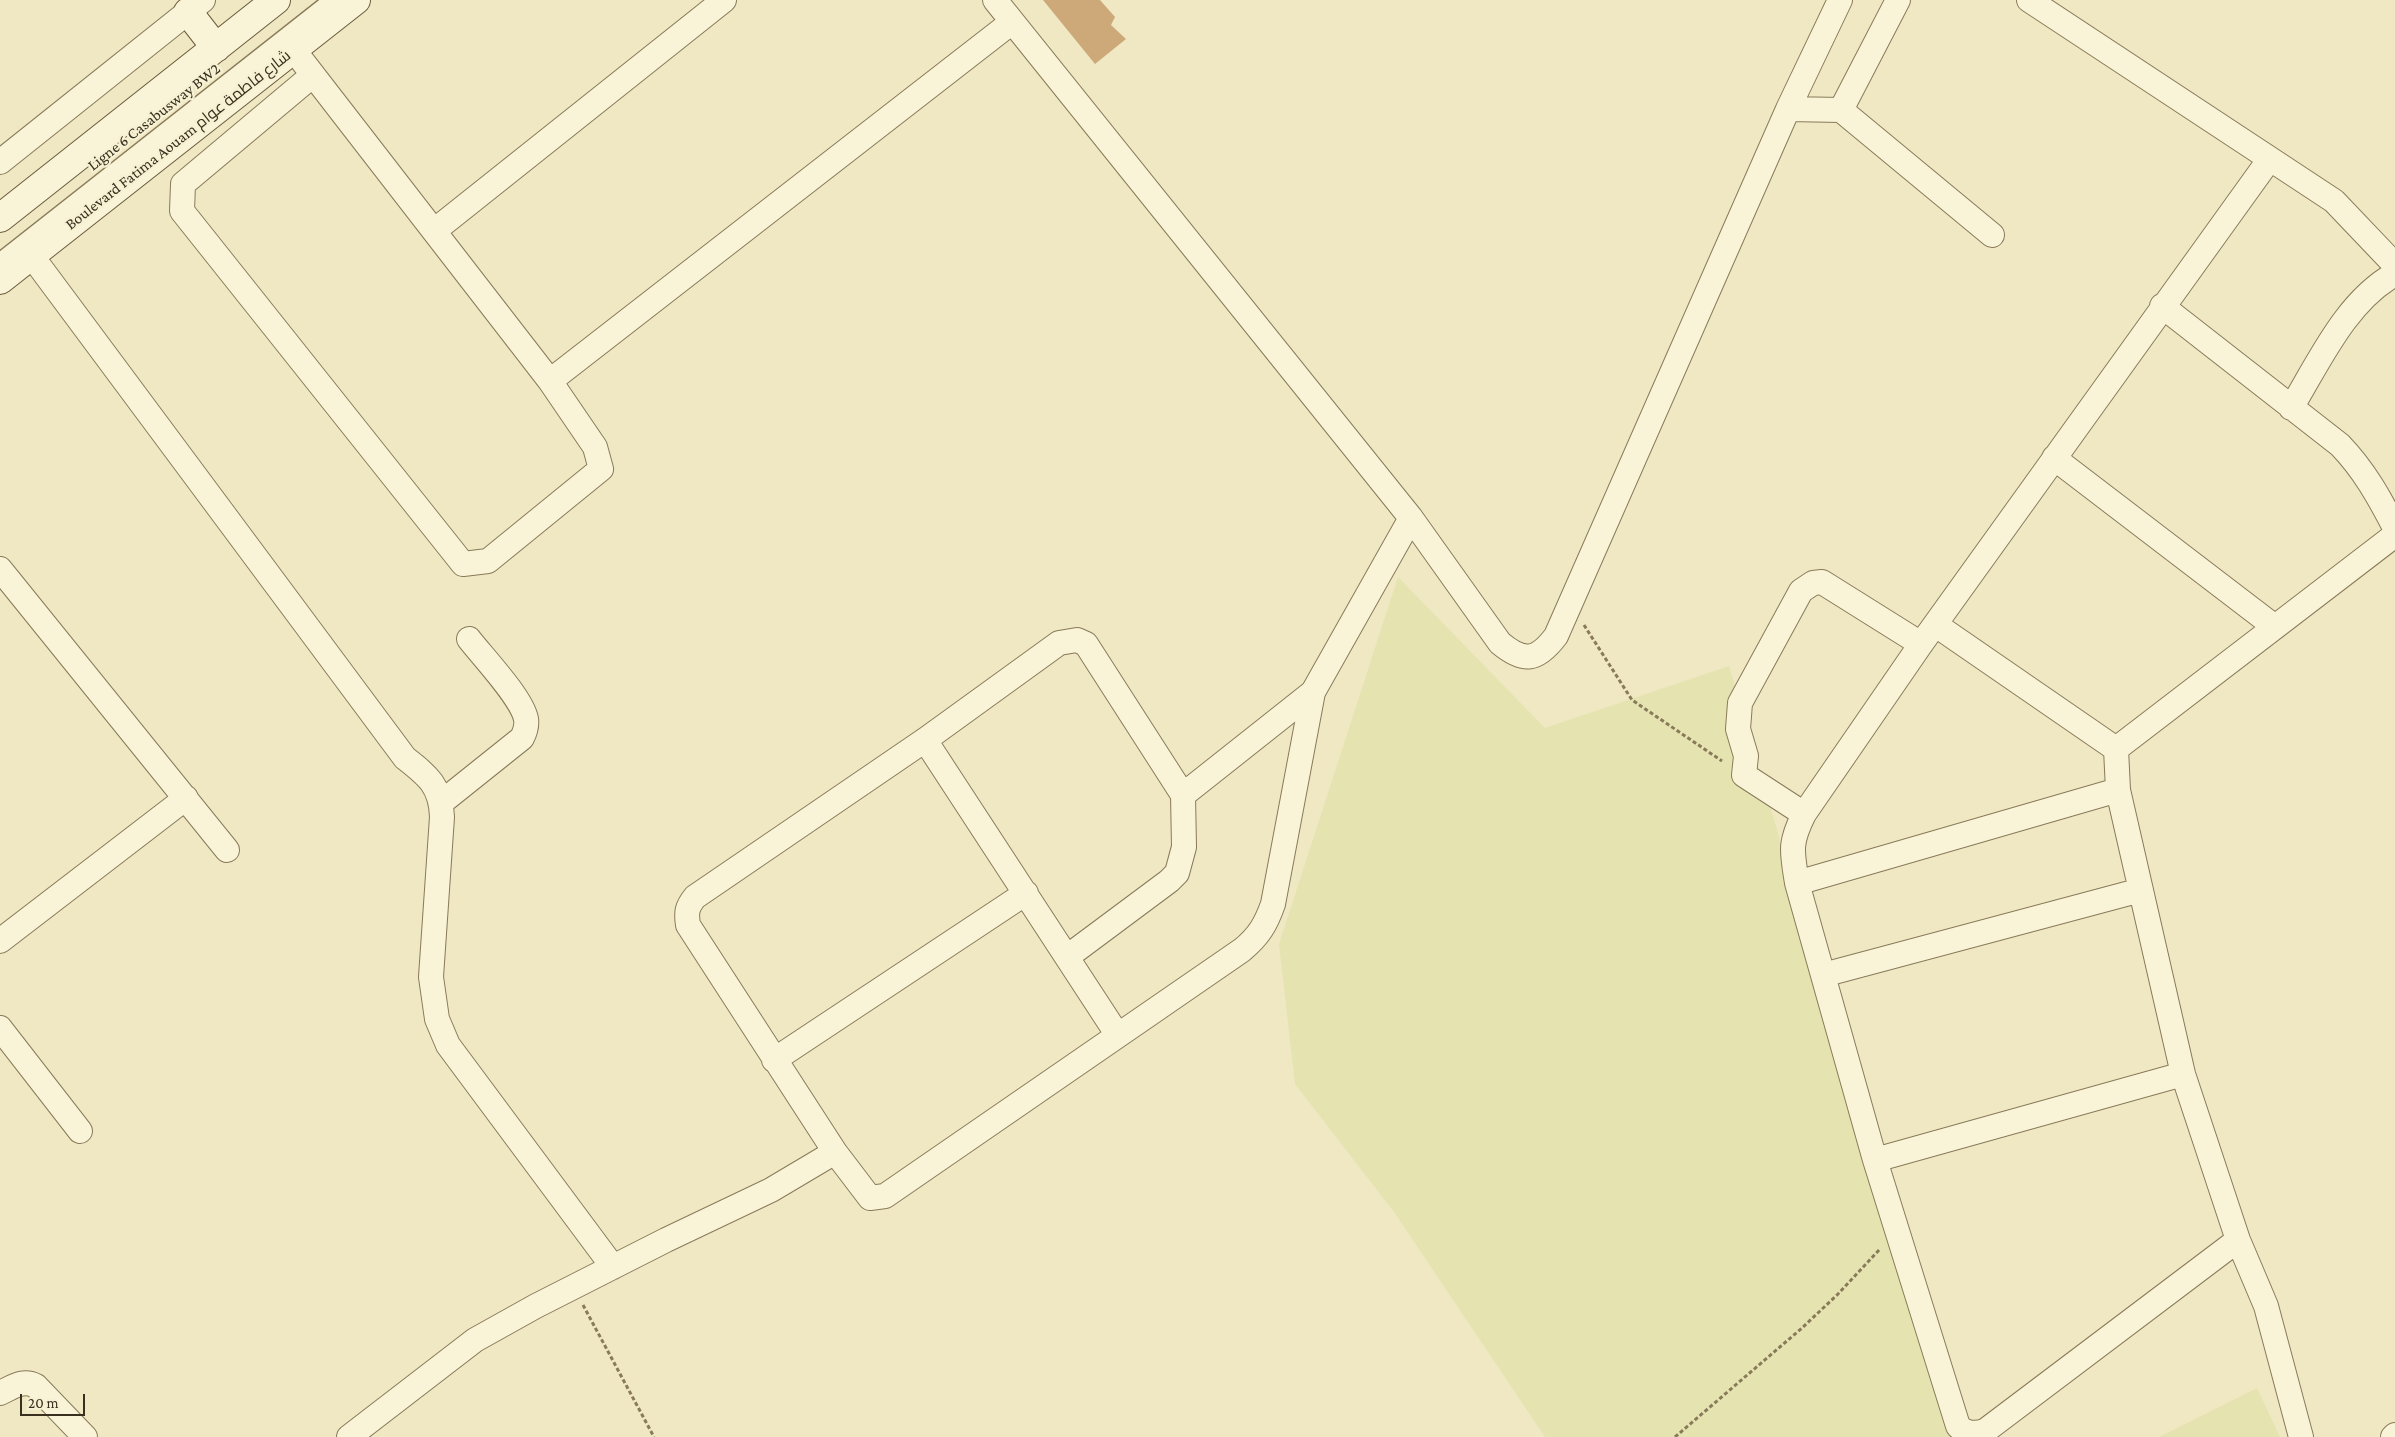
<!DOCTYPE html>
<html>
<head>
<meta charset="utf-8">
<style>
	body { margin:0 }
	#map { position:relative; width:2395px; height:1437px; overflow:hidden; background:#efe8c3; font-family:"Crimson Pro",serif }
	canvas { display:block }
	.scale { position:absolute; left:20px; top:1394px; width:65px; height:22px; box-sizing:border-box; border:2px solid #392f1e; border-top:0; padding-left:6px; font-size:15px; line-height:18px; white-space:nowrap; color:#392f1e; -webkit-text-stroke:4px #f6f1d3; paint-order:stroke }
</style>
</head>
<body>
<div id="map">
<canvas width="2395" height="1437"></canvas>
<div class="scale">20 m</div>
</div>
<script>
const ctx = document.querySelector('canvas').getContext('2d');
ctx.lineJoin = 'round';
function fillPath(path, color) {
  ctx.fillStyle = color;
  ctx.fill(path, 'evenodd');
}
function trace(path, color, width, dash) {
  ctx.strokeStyle = color;
  ctx.lineWidth = width;
  ctx.lineCap = dash ? 'butt' : 'round';
  ctx.setLineDash(dash || []);
  ctx.stroke(path);
}
function label(font, color, halo, rows, align = 'center') {
  ctx.font = font + ' "Crimson Pro",Cairo,serif';
  ctx.lineWidth = 4.5;
  ctx.setLineDash([]);
  ctx.textBaseline = 'middle';
  ctx.strokeStyle = halo;
  ctx.fillStyle = color;
  for (const [text, x, y, turn = 0] of rows) {
    ctx.save();
    ctx.translate(x, y);
    ctx.rotate((+turn || 0) * Math.PI / 180);
    ctx.textAlign = isNaN(turn) ? turn : align;
    if (halo) ctx.strokeText(text, 0, 0);
    ctx.fillText(text, 0, 0);
    ctx.restore();
  }
}
const farmland = new Path2D(`
	M 1398,577 L 1545,728 L 1729,666 L 1955,1437 L 1545,1437 L 1394,1212 L 1295,1084 L 1279,944 Z
	M 2257,1388 L 2280,1437 L 2159,1437 Z`);
const building = new Path2D(`
	M 1043,0 L 1100,0 L 1115,17 L 1111,25 L 1126,39 L 1095,64 Z`);
const path = new Path2D(`
	M 1584,625 L 1632,700 L 1722,761
	M 583,1305 L 654,1437
	M 1675,1437 L 1802,1328 L 1838,1294 L 1880,1249`);
const lane = new Path2D(`
	M 0,259 L 329,0`);
const street = new Path2D(`
	M 995,0 L 1411,518 L 1500,643 C 1524,663 1537,661 1556,636 L 1788,109 L 1840,0
	M 2029,0 L 2334,201 L 2395,265
	M 293,49 L 550,381 L 1012,22
	M 313,75 L 183,184 L 182,211 L 463,564 L 488,561 L 601,469 L 595,447 L 550,381
	M 1788,109 L 1841,110 L 1992,235
	M 1841,110 L 1898,0
	M 0,162 L 203,0
	M 434,231 L 724,0
	M 31,255 L 405,758 C 428,776 441,786 442,817 L 431,977 L 437,1019 L 448,1045 L 613,1267
	M 2162,306 L 2340,445 C 2364,470 2379,497 2395,528
	M 2291,408 C 2319,362 2346,301 2395,274
	M 2054,458 L 2275,627
	M 0,569 L 227,850
	M 1936,625 L 2116,749
	M 925,740 L 1117,1034
	M 2116,749 L 2118,790 L 2183,1074 L 2238,1240 L 2266,1306 L 2301,1437
	M 2116,749 L 2395,535
	M 1183,795 L 1313,692 L 1411,518
	M 442,802 L 522,738 C 525,732 527,725 526,719 C 522,698 483,657 469,639
	M 1804,814 L 1744,775 L 1746,756 L 1738,729 L 1740,703 L 1801,591 L 1813,583 L 1822,582 L 1921,644
	M 1797,883 L 2118,790
	M 0,941 L 186,798
	M 1067,957 L 1169,881 L 1177,873 L 1184,847 L 1183,795 L 1086,644 L 1077,640 L 1059,643 L 925,740 L 695,897 C 687,907 686,912 688,925 L 835,1152 L 870,1198 L 885,1196 L 1242,950 C 1259,936 1266,924 1273,904 L 1313,692
	M 1823,975 L 2141,890
	M 0,1028 L 80,1131
	M 774,1060 L 1026,893
	M 1875,1160 L 2183,1074
	M 2238,1240 L 1985,1431 C 1975,1434 1966,1434 1958,1426 L 1875,1160 L 1797,883 C 1792,851 1789,844 1804,814 L 1921,644 L 2269,160
	M 0,1393 C 13,1387 23,1379 36,1386 L 85,1437
	M 349,1437 L 475,1340 L 536,1306 L 666,1240 L 771,1190 L 835,1152
	M 2393,1437 L 2395,1435`);
const secondary = new Path2D(`
	M 188,12 L 216,48
	M 0,218 L 276,0
	M 0,280 L 356,0`);
const streetNames = [
	["Ligne 6 Casabusway BW2",154,117,-38],
	["Boulevard Fatima Aouam شارع فاطمة عوام",178,140,-38]
];
fillPath(farmland, '#e5e4b1');
fillPath(building, '#cda979');
trace(lane, '#897a5a', 15);
trace(street, '#897a5a', 26);
trace(secondary, '#6b5b3d', 30);
trace(path, '#897a5a', 3, [4, 2.5]);
trace(lane, '#f9f4d7', 12);
trace(street, '#f9f4d7', 24);
trace(secondary, '#f9f4d7', 28);
label('16px', '#392f1e', '#f6f1d3', streetNames);
</script>
</body>
</html>
